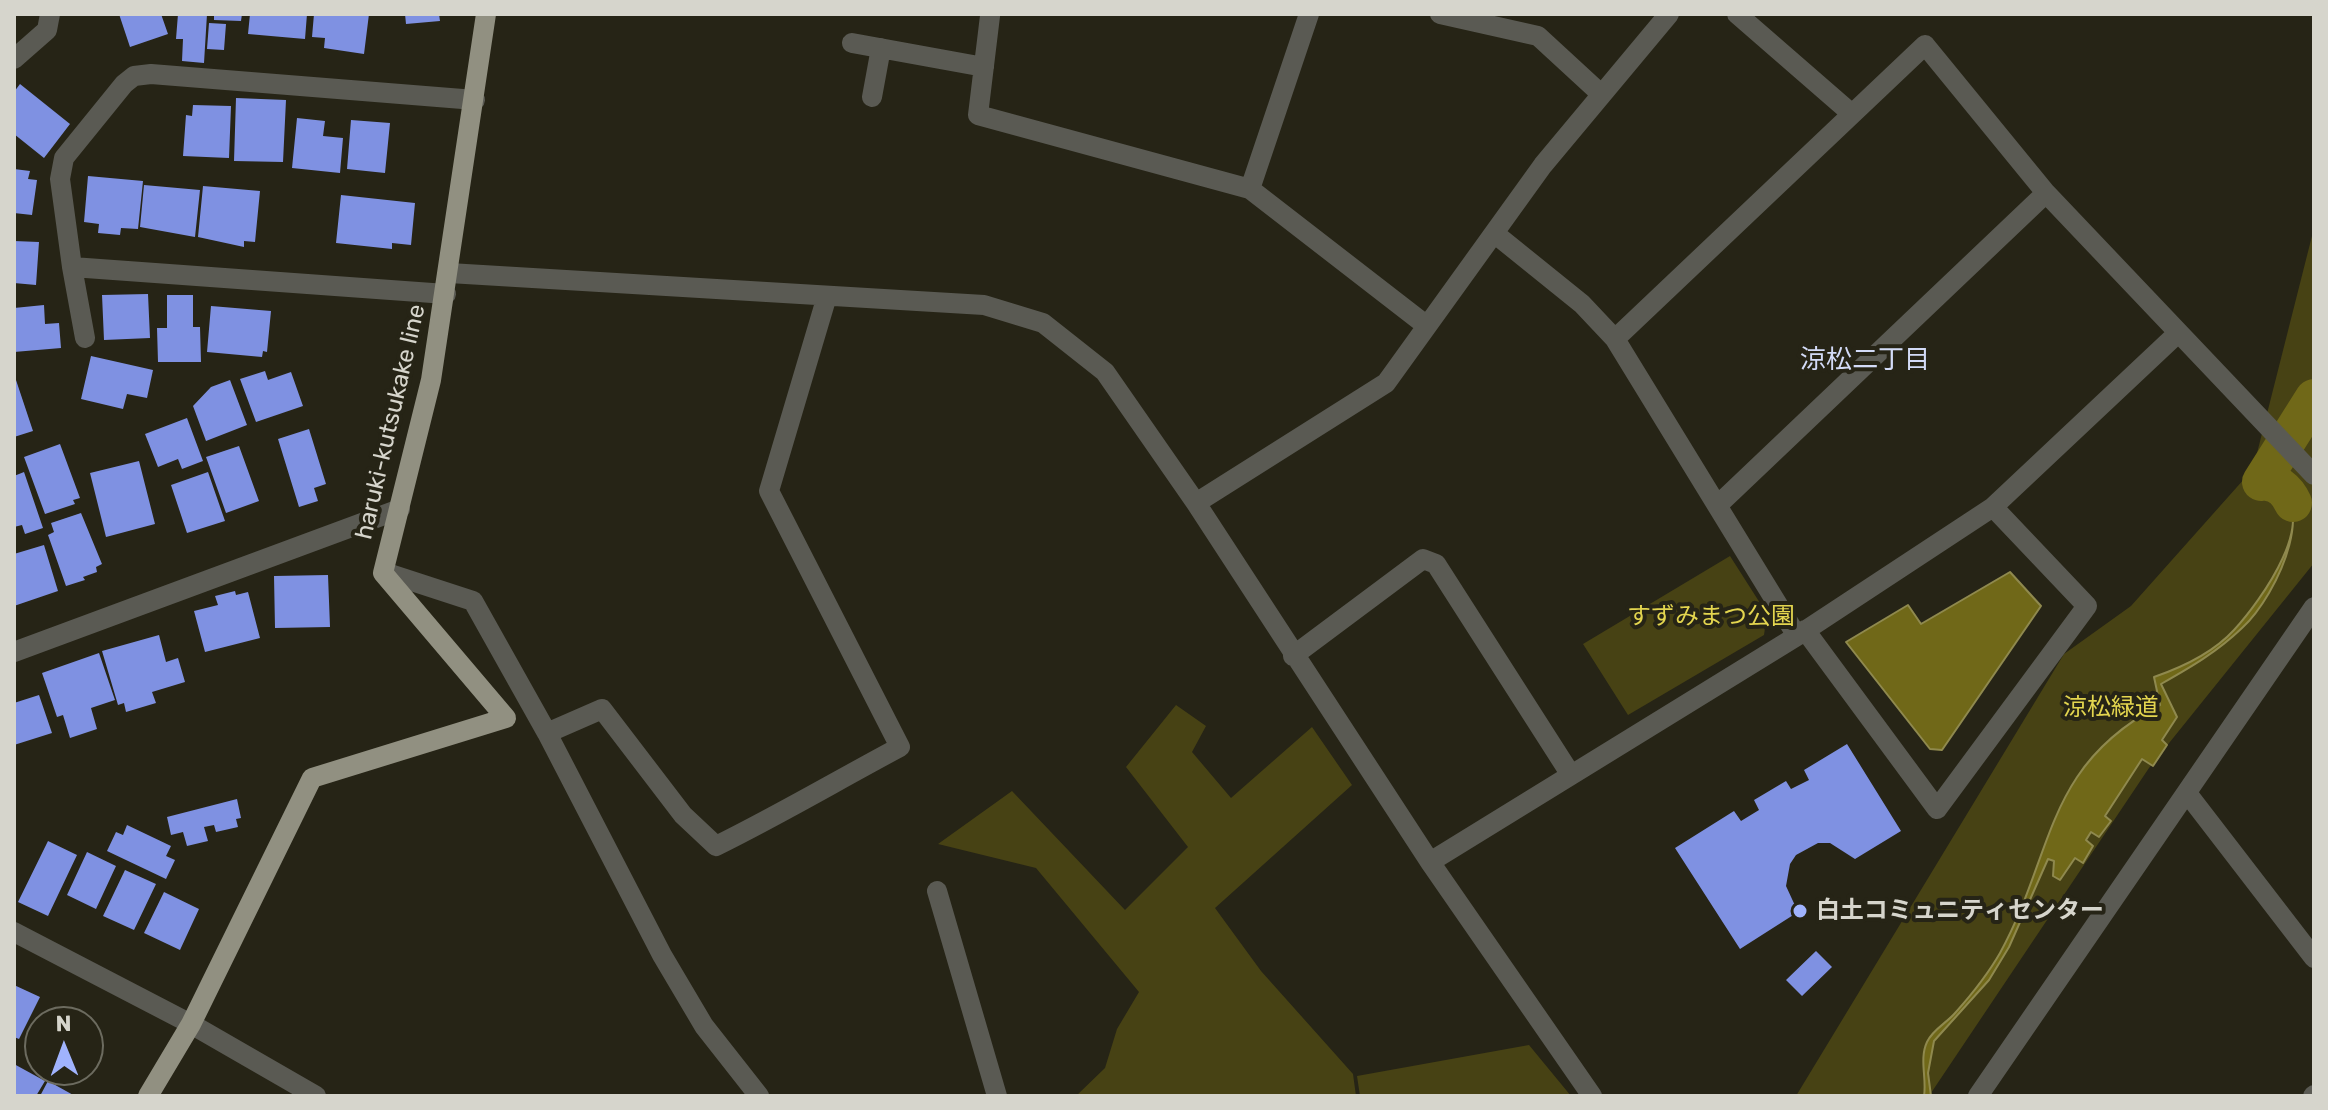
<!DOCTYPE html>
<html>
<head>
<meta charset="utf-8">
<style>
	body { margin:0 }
	#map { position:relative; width:2328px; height:1110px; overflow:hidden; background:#262416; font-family:Rubik,sans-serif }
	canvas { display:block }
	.frame { position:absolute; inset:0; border:16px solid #d6d5cc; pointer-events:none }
	.north { position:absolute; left:24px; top:1006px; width:80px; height:80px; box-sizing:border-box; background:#262416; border:2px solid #6c6b5f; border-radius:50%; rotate:359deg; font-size:22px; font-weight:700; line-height:32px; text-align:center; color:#d6d5cc }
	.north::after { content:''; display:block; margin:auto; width:28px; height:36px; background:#a0b3fd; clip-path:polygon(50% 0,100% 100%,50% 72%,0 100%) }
</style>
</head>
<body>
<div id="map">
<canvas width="2328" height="1110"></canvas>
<div class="frame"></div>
<div class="north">N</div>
</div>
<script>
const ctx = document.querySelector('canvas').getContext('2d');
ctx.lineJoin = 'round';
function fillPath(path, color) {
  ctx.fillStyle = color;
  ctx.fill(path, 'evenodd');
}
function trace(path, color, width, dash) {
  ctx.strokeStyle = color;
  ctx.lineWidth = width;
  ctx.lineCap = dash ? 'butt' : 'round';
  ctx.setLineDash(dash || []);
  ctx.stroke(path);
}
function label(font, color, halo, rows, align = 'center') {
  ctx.font = font + ' Rubik,"Noto Sans JP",sans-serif';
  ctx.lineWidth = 8;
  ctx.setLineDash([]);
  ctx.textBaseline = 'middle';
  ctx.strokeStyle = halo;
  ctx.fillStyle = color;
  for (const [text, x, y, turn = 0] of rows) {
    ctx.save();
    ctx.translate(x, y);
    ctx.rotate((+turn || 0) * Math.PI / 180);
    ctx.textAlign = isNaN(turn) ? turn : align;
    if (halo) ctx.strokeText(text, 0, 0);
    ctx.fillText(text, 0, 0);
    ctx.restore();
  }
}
const green = new Path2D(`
	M 2314,228 L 2314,563 L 2149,768 L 1929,1096 L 1796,1096 L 2064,654 L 2131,606 L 2253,469 Z
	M 1730,556 L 1767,614 L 1764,635 L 1628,715 L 1583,644 Z
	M 1176,705 L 1206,726 L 1192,752 L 1231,798 L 1312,727 L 1352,785 L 1215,908 L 1261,971 L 1353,1074 L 1356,1096 L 1076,1096 L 1105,1068 L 1117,1029 L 1139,992 L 1036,868 L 938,844 L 1012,791 L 1125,910 L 1188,847 L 1126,767 Z
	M 1529,1045 L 1571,1096 L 1360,1096 L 1357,1076 Z`);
const water = new Path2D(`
	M 2258,472 C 2328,490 2277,596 2242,628 C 2217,652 2191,667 2161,684 L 2177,717 L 2162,740 L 2167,745 L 2153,766 L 2142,759 L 2105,816 L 2111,821 L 2099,837 L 2091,832 L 2086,840 L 2093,846 L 2083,863 L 2075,858 L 2060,880 L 2053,876 L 2054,861 L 2048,859 L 2009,947 L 1989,980 L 1934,1041 L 1928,1073 L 1931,1096 L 1924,1096 C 1927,1079 1919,1059 1927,1042 C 1933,1029 1947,1023 1956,1012 C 1972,994 1988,974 2000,953 C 2055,853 2043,767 2160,705 L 2154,677 C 2183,667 2213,653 2234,630 C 2259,603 2326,513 2273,486 L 2263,496 L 2252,491 L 2249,478 Z
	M 2010,572 L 2041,606 L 1942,750 L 1930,749 L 1846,642 L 1908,605 L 1921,624 Z`);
const canal = new Path2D(`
	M 2293,503 C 2287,490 2276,480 2261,482 L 2314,398`);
const building = new Path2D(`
	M 119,14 L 161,14 L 168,34 L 130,47 Z
	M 178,14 L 207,14 L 204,63 L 182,61 L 183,39 L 176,39 Z
	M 214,14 L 242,14 L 241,21 L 214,20 Z
	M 250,14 L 307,14 L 305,39 L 248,34 Z
	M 314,14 L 369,14 L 364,54 L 324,48 L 325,38 L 312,37 Z
	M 405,14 L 439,14 L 440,21 L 406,24 Z
	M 209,23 L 226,24 L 224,50 L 207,49 Z
	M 20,84 L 70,124 L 44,158 L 14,134 L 14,92 Z
	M 236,98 L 286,100 L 283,162 L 234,161 Z
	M 193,105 L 231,106 L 229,158 L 183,156 L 186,115 L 192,116 Z
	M 297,118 L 325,121 L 323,136 L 343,138 L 340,173 L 292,168 Z
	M 351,120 L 390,123 L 385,173 L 347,169 Z
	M 14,169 L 30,171 L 28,179 L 37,180 L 32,215 L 14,213 Z
	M 88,176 L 143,181 L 138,229 L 121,228 L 120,235 L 98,233 L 99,224 L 84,222 Z
	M 144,185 L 200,190 L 195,237 L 140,227 Z
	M 203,186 L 260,191 L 255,242 L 244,241 L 244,247 L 198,237 Z
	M 341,195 L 415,203 L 411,245 L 392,243 L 392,249 L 336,243 Z
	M 14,241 L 39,242 L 36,285 L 14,283 Z
	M 148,294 L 150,338 L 104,340 L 102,295 Z
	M 167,295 L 193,295 L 193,327 L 200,327 L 201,362 L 158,362 L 157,328 L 167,328 Z
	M 44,305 L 45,324 L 59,323 L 61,348 L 14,352 L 14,308 Z
	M 211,306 L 271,311 L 267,352 L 263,351 L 262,357 L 207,352 Z
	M 91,356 L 153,370 L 147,398 L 127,394 L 123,409 L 81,399 Z
	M 265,371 L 268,380 L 291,372 L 303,406 L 256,422 L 240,379 Z
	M 14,374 L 33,431 L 14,437 Z
	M 230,380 L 247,425 L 206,441 L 193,406 L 211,387 Z
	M 187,418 L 203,461 L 182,469 L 178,459 L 158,467 L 145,434 Z
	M 309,429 L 326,484 L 314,488 L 318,501 L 299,507 L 278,439 Z
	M 60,444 L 80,498 L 73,500 L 75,504 L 45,514 L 24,457 Z
	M 239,446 L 259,501 L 226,513 L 206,457 Z
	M 139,461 L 155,524 L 106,537 L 90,473 Z
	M 24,472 L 43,528 L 25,534 L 22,525 L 14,527 L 14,476 Z
	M 208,472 L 225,521 L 187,533 L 171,485 Z
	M 81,513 L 102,564 L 96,567 L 97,572 L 83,577 L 85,580 L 66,586 L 48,535 L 54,532 L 51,523 Z
	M 44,545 L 58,591 L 14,606 L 14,554 Z
	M 328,575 L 330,627 L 275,628 L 274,576 Z
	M 235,591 L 236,595 L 248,592 L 260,638 L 205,652 L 194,611 L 218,605 L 215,596 Z
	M 159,635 L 166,662 L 178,658 L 185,682 L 152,692 L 156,703 L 126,712 L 124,703 L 118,705 L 102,651 Z
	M 99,653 L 115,700 L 91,708 L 97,729 L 70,738 L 63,715 L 57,717 L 42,673 Z
	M 39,695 L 52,733 L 14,745 L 14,703 Z
	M 1847,744 L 1901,831 L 1855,859 L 1830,843 L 1818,843 L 1796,855 L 1790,864 L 1786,886 L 1798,912 L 1740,949 L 1675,848 L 1734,811 L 1741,821 L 1759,810 L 1754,800 L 1786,781 L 1791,789 L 1809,780 L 1804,770 Z
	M 237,799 L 241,818 L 236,819 L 238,827 L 216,832 L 214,825 L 204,827 L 208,841 L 187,846 L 183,832 L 171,835 L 167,817 Z
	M 127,825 L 171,846 L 166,856 L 175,860 L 166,879 L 107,851 L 116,832 L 123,835 Z
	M 48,841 L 77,855 L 48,916 L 18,902 Z
	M 87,852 L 116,866 L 96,909 L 67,895 Z
	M 125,870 L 156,884 L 134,930 L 103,916 Z
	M 164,892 L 199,909 L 180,950 L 144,933 Z
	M 1816,951 L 1832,967 L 1802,996 L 1786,980 Z
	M 14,985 L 40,997 L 19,1039 L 14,1037 Z
	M 14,1064 L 45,1081 L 36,1096 L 14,1096 Z
	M 48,1081 L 75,1096 L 40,1096 Z`);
const minor = new Path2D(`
	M 1440,14 L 1538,36 L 1601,94
	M 1737,14 L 1852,114
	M 990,16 L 978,115 L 1250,189 L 1427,326
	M 852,43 L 984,67
	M 14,59 L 47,30 L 50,14
	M 872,97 L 881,48
	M 1250,189 L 1309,14
	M 1494,233 L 1582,304 L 1615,339 L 1797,636
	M 72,267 L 85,338
	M 449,273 L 984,305 L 1043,323 L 1105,372 L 1196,503 L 1430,862 L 1592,1096
	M 446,294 L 72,267 L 60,179 L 64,158 L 124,84 L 134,76 L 151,74 L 475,100
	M 1615,339 L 1925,45 L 2046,193 L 2314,475
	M 1196,503 L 1386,383 L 1543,165 L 1669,14
	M 1719,504 L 2046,193
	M 384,572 L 473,601 L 547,733 L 662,955 L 704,1026 L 759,1096
	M 1805,630 L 1937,809 L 2087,606 L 1993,507
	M 14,652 L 400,509
	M 1293,656 L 1423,559 L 1436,564 L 1571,775
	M 547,733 L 602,709 L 683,815 L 716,846 C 779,815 838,780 900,747 L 769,491 L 827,296
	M 2187,793 L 2314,958
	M 1430,862 L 1797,636 L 1993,507 L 2178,333
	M 937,891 L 997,1096
	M 14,932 L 191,1024 L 316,1096
	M 1978,1096 L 2314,607
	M 2313,1096 L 2314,1095`);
const major = new Path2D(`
	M 148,1096 L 191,1024 L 312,778 L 506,718 L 383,573 L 431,380 L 486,14`);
const markers = [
	[1800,911,8,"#a0b3fd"]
];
const streetNames = [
	["haruki-kutsukake line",391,422,-77]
];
const parkNames = [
	["すずみまつ公園",1711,617],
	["涼松緑道",2111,708]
];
const poiNames = [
	["白土コミュニティセンター",1816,911]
];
const neighbourhoodNames = [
	["涼松二丁目",1865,360]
];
fillPath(green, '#474214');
fillPath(water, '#706818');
trace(water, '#8f894e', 2);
trace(canal, '#706818', 38);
fillPath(building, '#7f91e2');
trace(minor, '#5a5a53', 20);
trace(major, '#919081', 20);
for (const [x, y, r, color] of markers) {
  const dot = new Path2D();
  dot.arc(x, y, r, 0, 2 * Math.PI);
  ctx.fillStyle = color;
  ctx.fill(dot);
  trace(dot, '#262416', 3);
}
label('24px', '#d6d5cc', '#262416', streetNames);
label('24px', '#e3d54f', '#262416', parkNames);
label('bold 24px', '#d6d5cc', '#262416', poiNames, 'left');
label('26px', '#d3dbf7', '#262416', neighbourhoodNames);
</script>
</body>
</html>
